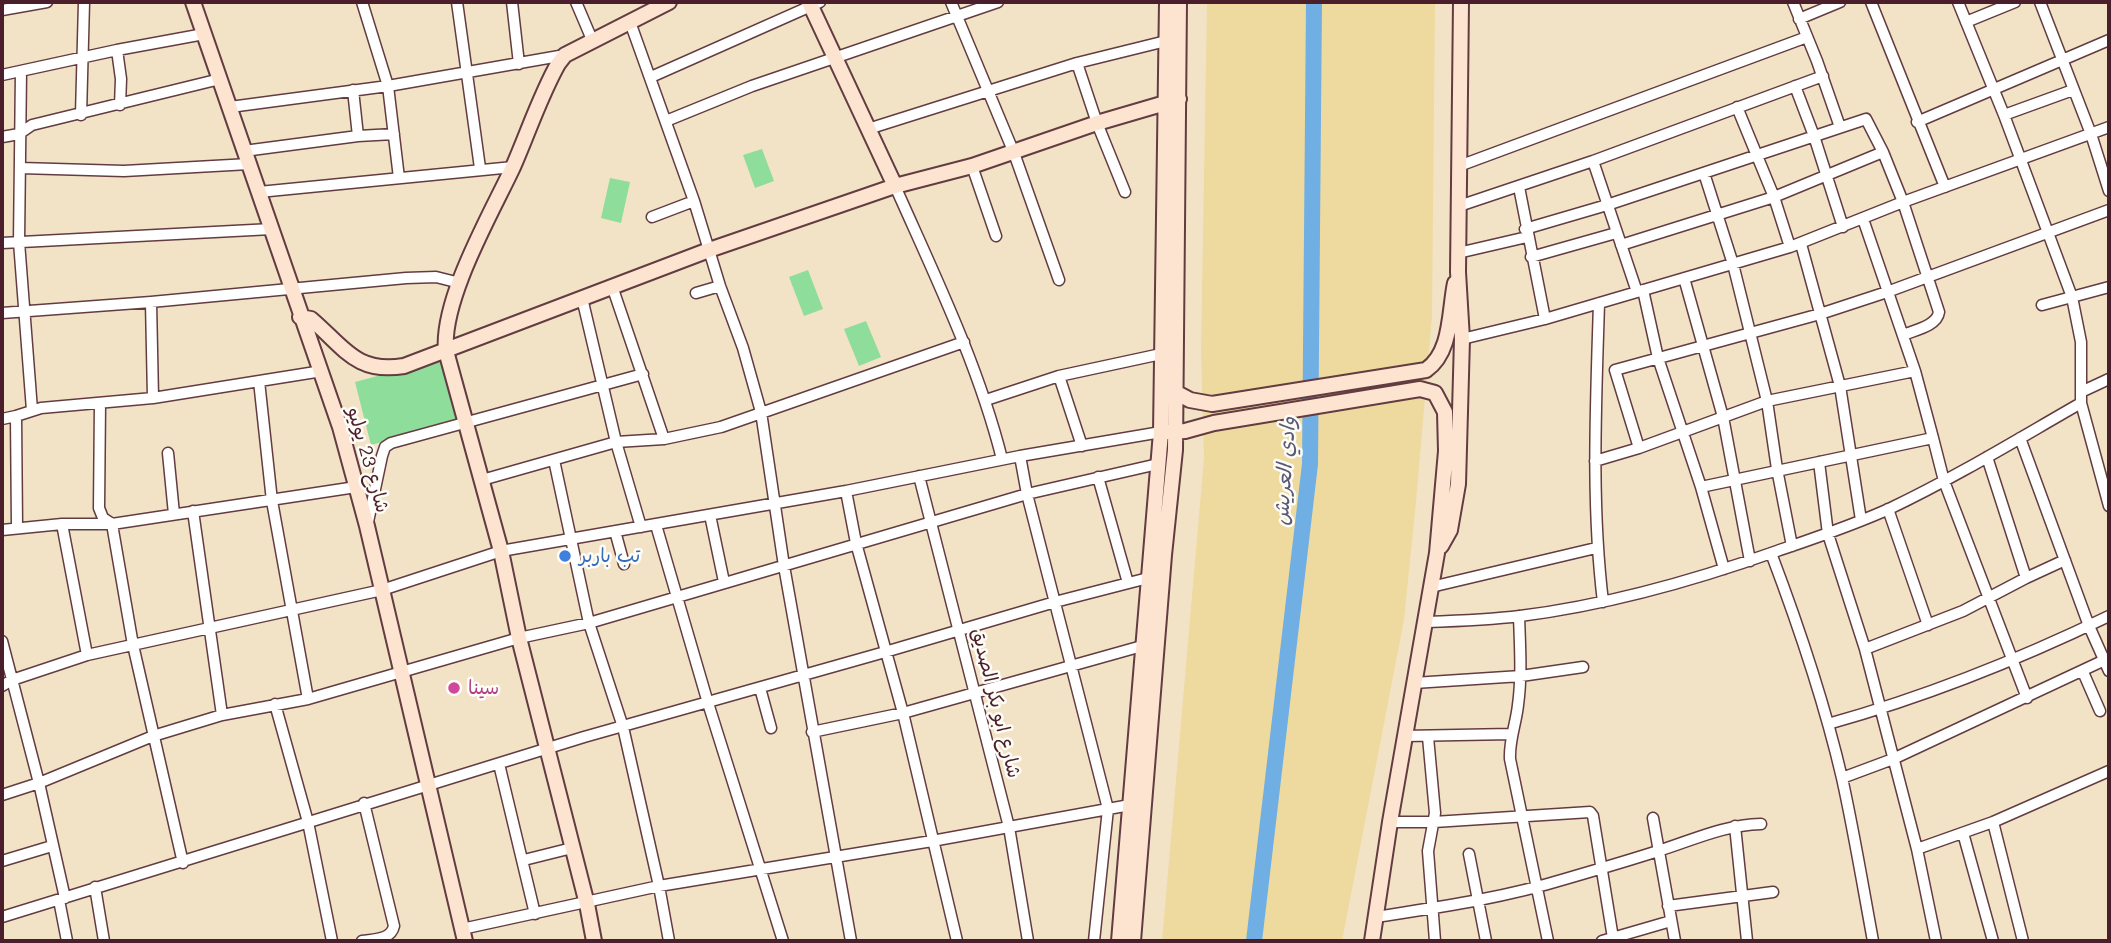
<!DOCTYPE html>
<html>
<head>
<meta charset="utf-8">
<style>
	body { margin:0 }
	#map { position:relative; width:2111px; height:943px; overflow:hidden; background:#f2e3c7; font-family:Mali,sans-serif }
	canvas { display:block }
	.frame { position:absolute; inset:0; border:4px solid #4a1f2b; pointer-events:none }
</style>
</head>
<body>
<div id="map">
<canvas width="2111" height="943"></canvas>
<div class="frame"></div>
</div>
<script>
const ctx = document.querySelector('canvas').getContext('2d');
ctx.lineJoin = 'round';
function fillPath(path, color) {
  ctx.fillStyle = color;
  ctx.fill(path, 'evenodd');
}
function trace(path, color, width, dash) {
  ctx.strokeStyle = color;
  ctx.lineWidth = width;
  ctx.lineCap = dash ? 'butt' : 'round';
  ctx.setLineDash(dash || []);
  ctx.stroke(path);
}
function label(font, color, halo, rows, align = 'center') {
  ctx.font = font + ' Mali,"Playpen Sans Arabic",sans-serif';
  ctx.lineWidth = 5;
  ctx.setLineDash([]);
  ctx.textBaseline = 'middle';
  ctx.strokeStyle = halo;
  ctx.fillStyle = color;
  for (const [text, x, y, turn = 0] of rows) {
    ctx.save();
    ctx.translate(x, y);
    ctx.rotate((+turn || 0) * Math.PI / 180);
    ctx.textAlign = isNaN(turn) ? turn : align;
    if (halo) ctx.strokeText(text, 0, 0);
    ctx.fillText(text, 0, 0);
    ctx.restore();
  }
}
const green = new Path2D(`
	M 762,149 L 774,181 L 755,188 L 743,155 Z
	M 610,178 L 630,182 L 621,223 L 601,218 Z
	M 808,270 L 823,309 L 804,316 L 789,277 Z
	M 866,321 L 881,357 L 859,366 L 844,329 Z
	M 441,359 L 457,422 L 371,445 L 355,382 Z`);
const sand = new Path2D(`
	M 1207,2 L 1435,2 L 1432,316 L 1416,502 L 1404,620 L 1342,941 L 1162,941 L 1204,458 L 1201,350 Z`);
const river = new Path2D(`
	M 1254,941 L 1310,464 L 1314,2`);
const street = new Path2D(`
	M 362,2 L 388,86 L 399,178
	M 457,2 L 480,168
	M 512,2 L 519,64
	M 576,2 L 593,42
	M 951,2 L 1014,153 L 1059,280
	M 1793,2 L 1817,61 L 1840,127
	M 1871,2 L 1945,187
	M 1958,2 L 2004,115 L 2072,297 L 2081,342 L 2081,403 L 2109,506
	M 2040,2 L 2091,134 L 2109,191
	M 2,10 L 47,2
	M 1799,19 L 1840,2
	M 630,22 L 694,201 L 720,286 L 743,348 L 761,412 L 784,566 L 851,941
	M 1966,22 L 2015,2
	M 117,50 L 121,79 L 120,105
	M 1077,63 L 1097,123 L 1125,192
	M 21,71 L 19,242 L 32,410
	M 2,75 L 117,50 L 204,34
	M 651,77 L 820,2
	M 1795,86 L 1814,136 L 1843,227
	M 353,90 L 358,136
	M 230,107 L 388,86 L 565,55
	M 1737,107 L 1774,197 L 1790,247
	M 81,115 L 84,2
	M 2004,115 L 2073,90
	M 666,121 L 752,86 L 998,2
	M 1917,122 L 2109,40
	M 868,129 L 1077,63 L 1166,41
	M 2,137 L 19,134 L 32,125 L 220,79
	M 244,151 L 358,136 L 394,134
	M 1593,161 L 1637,292
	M 972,166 L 996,236
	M 1459,166 L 1807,37
	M 20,168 L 124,171 L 249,164
	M 1704,173 L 1733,264 L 1767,401 L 1777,469 L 1792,546
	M 895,186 C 935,276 978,364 1002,459
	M 1519,187 L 1545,319
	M 259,192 L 513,167
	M 1459,206 L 1593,161 L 1823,76
	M 652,217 L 694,201
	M 1525,229 L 1607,205 L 1866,119 L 1883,152 L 1903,202 L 1939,312 C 1937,326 1915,330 1903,335
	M 2,243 L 272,229
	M 1801,244 L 1840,386 L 1861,520
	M 1621,245 L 1774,197 L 1883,152
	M 1458,253 L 1527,237
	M 1531,257 L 1616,233
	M 1684,278 L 1723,417 L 1750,561
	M 612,286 L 664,439
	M 1643,290 L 1658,358 L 1701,487 L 1724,569
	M 696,293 L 720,286
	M 582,298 L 616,442 L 641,527
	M 151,302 L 153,398
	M 1599,303 C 1596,403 1591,503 1603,602
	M 2042,305 L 2109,287
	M 2,313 L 151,302 L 406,278 L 436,277 L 460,283
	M 1462,339 L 1545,319 L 1790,247 L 1903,202 L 2109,127
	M 1915,371 L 1767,401 L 1639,448 L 1615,370 L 1820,314 L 1887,292 L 2109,210
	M 1059,376 L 1082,446
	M 259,381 L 272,501 L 308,699
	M 2081,392 L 2109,379
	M 986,400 L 1059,376 L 1161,354
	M 100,403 L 99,508 L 103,518 L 112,524 L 133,645 L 183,863
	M 16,416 L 41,408 L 153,398 L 322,371
	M 2,419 L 16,416 L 17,527
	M 1933,438 L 1944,481 L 2027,698
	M 2020,438 L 2089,626 L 2109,671
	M 168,453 L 174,514
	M 1020,456 L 1027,494 L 1108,809 L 1094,941
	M 1987,457 L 2026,578
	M 554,460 L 589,623 L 623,727 L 659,886 L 669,941
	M 1595,461 L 1639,448
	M 1819,462 L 1828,534 L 1865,649 L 1917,849 L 1936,941
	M 919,476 L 1009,827 L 1028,941
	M 1098,477 L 1128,583
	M 482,480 L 616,442 L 664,439 L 721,427 L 964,342
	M 1701,487 L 1933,438 L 1915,371 L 1863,219
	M 846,491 L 856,543 L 903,713 L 957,941
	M 1888,509 L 1928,625
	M 193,511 L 222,715
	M 710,515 L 724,582
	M 368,522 L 382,456 L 385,447 L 391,443 L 643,374
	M 62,524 L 112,524 L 356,487
	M 656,525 L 708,703 L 783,941
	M 2,530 L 62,524 L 87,655
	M 615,531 L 624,564
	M 1771,553 C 1799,627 1824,701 1842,778 C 1854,832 1863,887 1873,941
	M 1431,587 L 1596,548
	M 1519,616 C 1520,646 1522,676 1518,705 C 1516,724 1509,740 1510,759 L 1548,941
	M 1425,622 C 1456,621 1488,620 1520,616 C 1608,605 1693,581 1777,551 C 1815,538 1854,525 1891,508 C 1956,477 2018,439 2081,403
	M 2,641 L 39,783 L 65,898
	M 1865,649 L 1963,611 L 2026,578 L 2065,560
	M 2083,672 L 2100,711
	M 1414,683 L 1521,676 L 1583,667
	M 2,686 L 12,680 L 87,655 L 382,590 L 501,551 L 846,491 L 1020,456 L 1161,432
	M 760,688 L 771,728
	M 275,704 L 308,822 L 332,941
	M 1828,724 C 1925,697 2018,660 2109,616
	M 812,732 L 903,713 L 1142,646
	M 1405,736 L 1511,734
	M 1428,737 L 1435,813 L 1428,851 L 1435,941
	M 499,764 L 535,914
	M 1842,778 L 1893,759 L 2109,658
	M 2,795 L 39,783 L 153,736 L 222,715 L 308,699 L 519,638 L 589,623 L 1027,494 L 1158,464
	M 1653,818 L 1675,941
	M 1390,822 L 1434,822 L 1590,812 L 1593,816 L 1613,938
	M 1993,822 L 2023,941
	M 1735,826 L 1747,941
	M 1963,833 L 1993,941
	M 1917,849 L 1993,822 L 2109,771
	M 1469,854 L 1486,941
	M 524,860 L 572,848
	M 2,861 L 52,846
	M 95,887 L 104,941
	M 59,900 L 67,941
	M 1668,906 L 1773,892
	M 2,917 L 584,737 L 885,652 L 1055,602 L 1148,578
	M 1376,917 C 1440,907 1503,898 1565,879 C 1596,870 1627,861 1658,851 C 1693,840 1724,825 1761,824
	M 462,929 L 659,886 L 932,841 L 1130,805
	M 362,941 C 374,939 391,940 394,926 L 364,803
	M 1602,941 L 1671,921`);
const secondary = new Path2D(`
	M 193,2 L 340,427 L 367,526 L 465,941
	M 809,2 L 895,186
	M 300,317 L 311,319 C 344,347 356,374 404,366 L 709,250 L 895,186 L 972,166 L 1097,123 L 1179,99
	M 1175,392 L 1190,400 L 1212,404 L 1426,370 C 1452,352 1449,312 1455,283
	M 1166,432 L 1185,431 L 1214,423 L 1420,389 L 1435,393 L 1445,412 L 1446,451 L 1437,553 L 1390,822 L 1372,941
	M 1441,546 L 1450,530 L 1458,484 L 1462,339 L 1458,272 L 1461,2
	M 594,941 L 587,904 L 519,638 L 501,551 L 446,351 C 441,300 491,214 513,167 C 528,133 540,96 558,64 L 565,55 L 669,2
	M 1119,941 L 1161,432 L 1167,2
	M 1133,941 L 1164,555 L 1175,450 L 1179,2`);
const markers = [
	[565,556,7,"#3f7fe0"],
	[454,688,7,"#d1479c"]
];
const streetNames = [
	["شارع 23 يوليو",368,460,74],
	["شارع ابو بكر الصديق",996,703,76]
];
const shopNames = [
	["تب باربر",579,556]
];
const hotelNames = [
	["سينا",468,688]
];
const waterNames = [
	["وادي العريش",1285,471,-86]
];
fillPath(green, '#8edd9b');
fillPath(sand, '#eeda9e');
trace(river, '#70afe3', 16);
trace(street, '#633c42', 13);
trace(secondary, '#633c42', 18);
trace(street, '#fff', 10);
trace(secondary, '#fde4d0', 14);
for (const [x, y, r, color] of markers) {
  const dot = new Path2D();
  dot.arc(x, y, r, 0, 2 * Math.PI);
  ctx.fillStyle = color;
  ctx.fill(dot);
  trace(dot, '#fdfcf7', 2.5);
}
label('19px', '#4a1f2b', '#fdfcf7', streetNames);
label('19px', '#366cbe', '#fdfcf7', shopNames, 'left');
label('19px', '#b23c85', '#fdfcf7', hotelNames, 'left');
label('italic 21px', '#595975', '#fdfcf7', waterNames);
</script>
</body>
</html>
